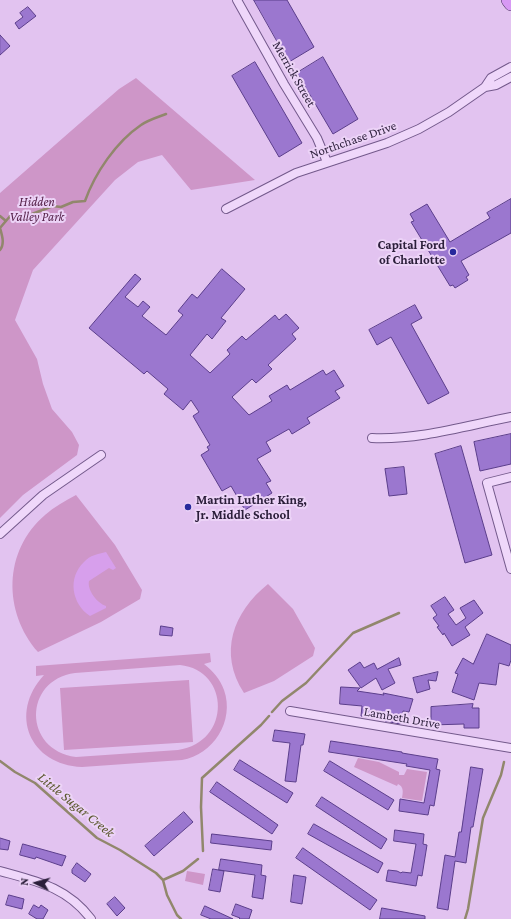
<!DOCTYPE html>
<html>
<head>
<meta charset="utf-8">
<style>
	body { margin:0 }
	#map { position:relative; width:511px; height:919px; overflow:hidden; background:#e2c3f0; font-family:"Crimson Pro",serif }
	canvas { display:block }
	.north { position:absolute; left:16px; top:863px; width:40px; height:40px; -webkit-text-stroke:3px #ecd3f7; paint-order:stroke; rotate:276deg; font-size:11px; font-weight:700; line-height:16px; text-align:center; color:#2b1e3a }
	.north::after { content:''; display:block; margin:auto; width:14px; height:18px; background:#2b1e3a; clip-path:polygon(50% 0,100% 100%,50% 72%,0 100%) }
</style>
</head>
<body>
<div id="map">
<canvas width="511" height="919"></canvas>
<div class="north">N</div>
</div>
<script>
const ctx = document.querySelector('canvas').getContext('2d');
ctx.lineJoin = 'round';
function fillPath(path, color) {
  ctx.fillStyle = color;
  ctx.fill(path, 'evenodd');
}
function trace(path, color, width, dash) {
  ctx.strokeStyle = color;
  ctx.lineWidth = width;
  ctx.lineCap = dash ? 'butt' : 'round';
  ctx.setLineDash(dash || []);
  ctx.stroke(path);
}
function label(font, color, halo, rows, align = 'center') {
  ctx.font = font + ' "Crimson Pro",serif';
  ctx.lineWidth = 4;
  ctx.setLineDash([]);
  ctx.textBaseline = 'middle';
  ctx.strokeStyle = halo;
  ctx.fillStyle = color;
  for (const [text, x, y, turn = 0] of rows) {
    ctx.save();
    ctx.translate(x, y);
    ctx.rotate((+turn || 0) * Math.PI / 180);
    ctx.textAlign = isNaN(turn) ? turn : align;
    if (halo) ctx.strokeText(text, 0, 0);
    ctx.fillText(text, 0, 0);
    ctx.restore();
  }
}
const green = new Path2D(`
	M 136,78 L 255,180 L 191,190 L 162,155 L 138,162 L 115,180 L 33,270 L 15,320 L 37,359 L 43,384 L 52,409 L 72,432 L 79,445 L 77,455 L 23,495 L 0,518 L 0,193 L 119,89 Z
	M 76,495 L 115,545 L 142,590 L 140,599 L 101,622 L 38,652 C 3,612 3,551 45,515 C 54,507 65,501 76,495 Z
	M 268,584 L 293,609 L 315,648 L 313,656 L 274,681 L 244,693 C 218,653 233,612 268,584 Z
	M 210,653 L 211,662 L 204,664 C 213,671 220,679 224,690 C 235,721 213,755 182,760 L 82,767 C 30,765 8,714 44,675 L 36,676 L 36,666 ZM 180,665 C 230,670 232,742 178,750 L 76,757 C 23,750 23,680 75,673 Z
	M 189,680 L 193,742 L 64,750 L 60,688 Z
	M 358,758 L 379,762 L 399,772 L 399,775 L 404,775 L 407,769 L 427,772 L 422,801 L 402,798 C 403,792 404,787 398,784 L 397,786 L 354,767 Z
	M 187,871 L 205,874 L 203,885 L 185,881 Z`);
const sand = new Path2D(`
	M 106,552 L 116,568 L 113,570 L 109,568 L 89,581 C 87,590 97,603 106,606 L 106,608 L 90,616 C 72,604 67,578 84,562 C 90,555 98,554 106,552 Z`);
const stream = new Path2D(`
	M 0,216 L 6,221
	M 0,250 C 5,244 2,235 0,228 L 11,215 L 32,214 L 53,206 L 61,207 L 73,202 L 85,201 C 95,173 116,142 141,125 C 148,120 158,117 166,114
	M 272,712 L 282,701 L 306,683 L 353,633 L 399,613
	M 0,761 L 15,772 L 35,783 L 97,838 L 120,850 L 156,873 L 163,880 L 167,895 L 177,915 L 181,919
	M 203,851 L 201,807 L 202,778 L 261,725 L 269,716
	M 163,880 L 183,871 L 198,859
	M 465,919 L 468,909 L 483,818 L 501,775 L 504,762`);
const building = new Path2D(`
	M 254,0 L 287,0 L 314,47 L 289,62 Z
	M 28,7 L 36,16 L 19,29 L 15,23 L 23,17 L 20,13 Z
	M 0,35 L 10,46 L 0,55 Z
	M 323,57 L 358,119 L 333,134 L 297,73 Z
	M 255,62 L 302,143 L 279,157 L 232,76 Z
	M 511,199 L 511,233 L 461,261 L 469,275 L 466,277 L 468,280 L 455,288 L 453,285 L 450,286 L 411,222 L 414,221 L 410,214 L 427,204 L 450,242 L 490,218 L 487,213 Z
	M 222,269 L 245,289 L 221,318 L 226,321 L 212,339 L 207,334 L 190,355 L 210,373 L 230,354 L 227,350 L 242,336 L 246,340 L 275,315 L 279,320 L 286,314 L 299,328 L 292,334 L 296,339 L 268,365 L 272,369 L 256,383 L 252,379 L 232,397 L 249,415 L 272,401 L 269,396 L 287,385 L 290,390 L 323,370 L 326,375 L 334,370 L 344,386 L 335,391 L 340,398 L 307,418 L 310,423 L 292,434 L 289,429 L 266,442 L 271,451 L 257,459 L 271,481 L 266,483 L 272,493 L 245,510 L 231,486 L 222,491 L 201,455 L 209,450 L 207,447 L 210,445 L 193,416 L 199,412 L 191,400 L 183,410 L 164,394 L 168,389 L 147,371 L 144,374 L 89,328 L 135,274 L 141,279 L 125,297 L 138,307 L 143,301 L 150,307 L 142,316 L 166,335 L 183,315 L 178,311 L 192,294 L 197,298 Z
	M 415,305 L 422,318 L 411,324 L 449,393 L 428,404 L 391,337 L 377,345 L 369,330 Z
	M 511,434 L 511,464 L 480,471 L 474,442 Z
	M 461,446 L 492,555 L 465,563 L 435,454 Z
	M 404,467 L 407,494 L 389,496 L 385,469 Z
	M 445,597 L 454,610 L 448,614 L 456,625 L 466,618 L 460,608 L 474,600 L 483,613 L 465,627 L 470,635 L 452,646 L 444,633 L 443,635 L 437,627 L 439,626 L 433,618 L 437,615 L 431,606 Z
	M 161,626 L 173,628 L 172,636 L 160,635 Z
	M 487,634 L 511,645 L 511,660 L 509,666 L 499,663 L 496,685 L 479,683 L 474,700 L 452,692 L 458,674 L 455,673 L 463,658 L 473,664 Z
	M 399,658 L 401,665 L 388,669 L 395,683 L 382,690 L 376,678 L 361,688 L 348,670 L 360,662 L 364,668 L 374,663 L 377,669 Z
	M 438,672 L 436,681 L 428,680 L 430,689 L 417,693 L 413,678 Z
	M 341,687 L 360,688 L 357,691 L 384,695 L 383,693 L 413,699 L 409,712 L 403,711 L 400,724 L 385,721 L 386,720 L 374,718 L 361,716 L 362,706 L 340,704 Z
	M 473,704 L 472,708 L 479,708 L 479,728 L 464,728 L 464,724 L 431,725 L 431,707 Z
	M 275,730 L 305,734 L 303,745 L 301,745 L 296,782 L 285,781 L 290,743 L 273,741 Z
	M 331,741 L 402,752 L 402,753 L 438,759 L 436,769 L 440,770 L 434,806 L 430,805 L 428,815 L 399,811 L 400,799 L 424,803 L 430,770 L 406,766 L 407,764 L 329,752 Z
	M 240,760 L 293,793 L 287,803 L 234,770 Z
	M 330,761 L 394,800 L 388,810 L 324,771 Z
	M 471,767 L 483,769 L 473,827 L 471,827 L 466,863 L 455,861 L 448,910 L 437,908 L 445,855 L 455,857 L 459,832 L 461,832 Z
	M 217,782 L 278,825 L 272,834 L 210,792 Z
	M 322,797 L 387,839 L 381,849 L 316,806 Z
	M 184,812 L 193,822 L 154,856 L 145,846 Z
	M 314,824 L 383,863 L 378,873 L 308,834 Z
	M 395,830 L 424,834 L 423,844 L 427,845 L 422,876 L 418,875 L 416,886 L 386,881 L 388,870 L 397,871 L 401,873 L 402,872 L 411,873 L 416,844 L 394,841 Z
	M 212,834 L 272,841 L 271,850 L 211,843 Z
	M 0,838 L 10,841 L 8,850 L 0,849 Z
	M 23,844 L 66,856 L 62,866 L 36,857 L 35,859 L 20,855 Z
	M 303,848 L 377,900 L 370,910 L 296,858 Z
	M 221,859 L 262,865 L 261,875 L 266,876 L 263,899 L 252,897 L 255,875 L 219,870 Z
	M 77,863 L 91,874 L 85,882 L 72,873 L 72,870 Z
	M 213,869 L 224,871 L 220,892 L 209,890 Z
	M 294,875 L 306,877 L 302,904 L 291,902 Z
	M 9,895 L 24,899 L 22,909 L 6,905 Z
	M 115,897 L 125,908 L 117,916 L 107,904 Z
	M 236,904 L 252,910 L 249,919 L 239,919 L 240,918 L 232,915 Z
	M 34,905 L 39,908 L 41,905 L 48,910 L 43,919 L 37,919 L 29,914 Z
	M 205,906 L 233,919 L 211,919 L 201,915 Z
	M 382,908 L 425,916 L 425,919 L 380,919 Z`);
const minor = new Path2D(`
	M 237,0 L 284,84 L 317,138 L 327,162
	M 485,87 L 496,85 L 511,77
	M 226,209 L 296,173 L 387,143 L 419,129 L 449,112 L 485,87 L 491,78 L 511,67
	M 372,438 C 419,440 465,426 511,417
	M 511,477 L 487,483 L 511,569
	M 0,534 L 43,495 L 101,455
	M 290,711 L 511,748
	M 0,871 C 36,881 67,887 91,919`);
const primary = new Path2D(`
	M 508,0 L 511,4`);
const markers = [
	[453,252,4,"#27299c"],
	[188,507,4,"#27299c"]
];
const streetNames = [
	["Merrick Street",294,74,60],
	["Northchase Drive",353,140,-19],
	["Lambeth Drive",402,718,10]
];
const parkNames = [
	["Hidden",37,202],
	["Valley Park",37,217]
];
const poiNames = [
	["Capital Ford",445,245],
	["of Charlotte",445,260],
	["Martin Luther King,",196,500,"left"],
	["Jr. Middle School",196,515,"left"]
];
const waterNames = [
	["Little Sugar Creek",76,805,39]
];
fillPath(green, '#ce96c8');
fillPath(sand, '#d79fec');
trace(stream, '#91876c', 2.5);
fillPath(building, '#9b77cf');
trace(building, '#5b3e8b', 1);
trace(minor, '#73598b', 10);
trace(primary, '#412d58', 14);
trace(minor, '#efd7fa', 8);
trace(primary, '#d799f4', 13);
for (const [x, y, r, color] of markers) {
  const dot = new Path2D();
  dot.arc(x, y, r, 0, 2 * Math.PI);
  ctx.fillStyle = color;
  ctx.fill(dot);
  trace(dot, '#ecd3f7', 1.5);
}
label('13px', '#2b1e3a', '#ecd3f7', streetNames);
label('italic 13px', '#57234b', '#ecd3f7', parkNames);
label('bold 13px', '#2b1e3a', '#ecd3f7', poiNames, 'right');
label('italic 14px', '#5a572c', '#ecd3f7', waterNames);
</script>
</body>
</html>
